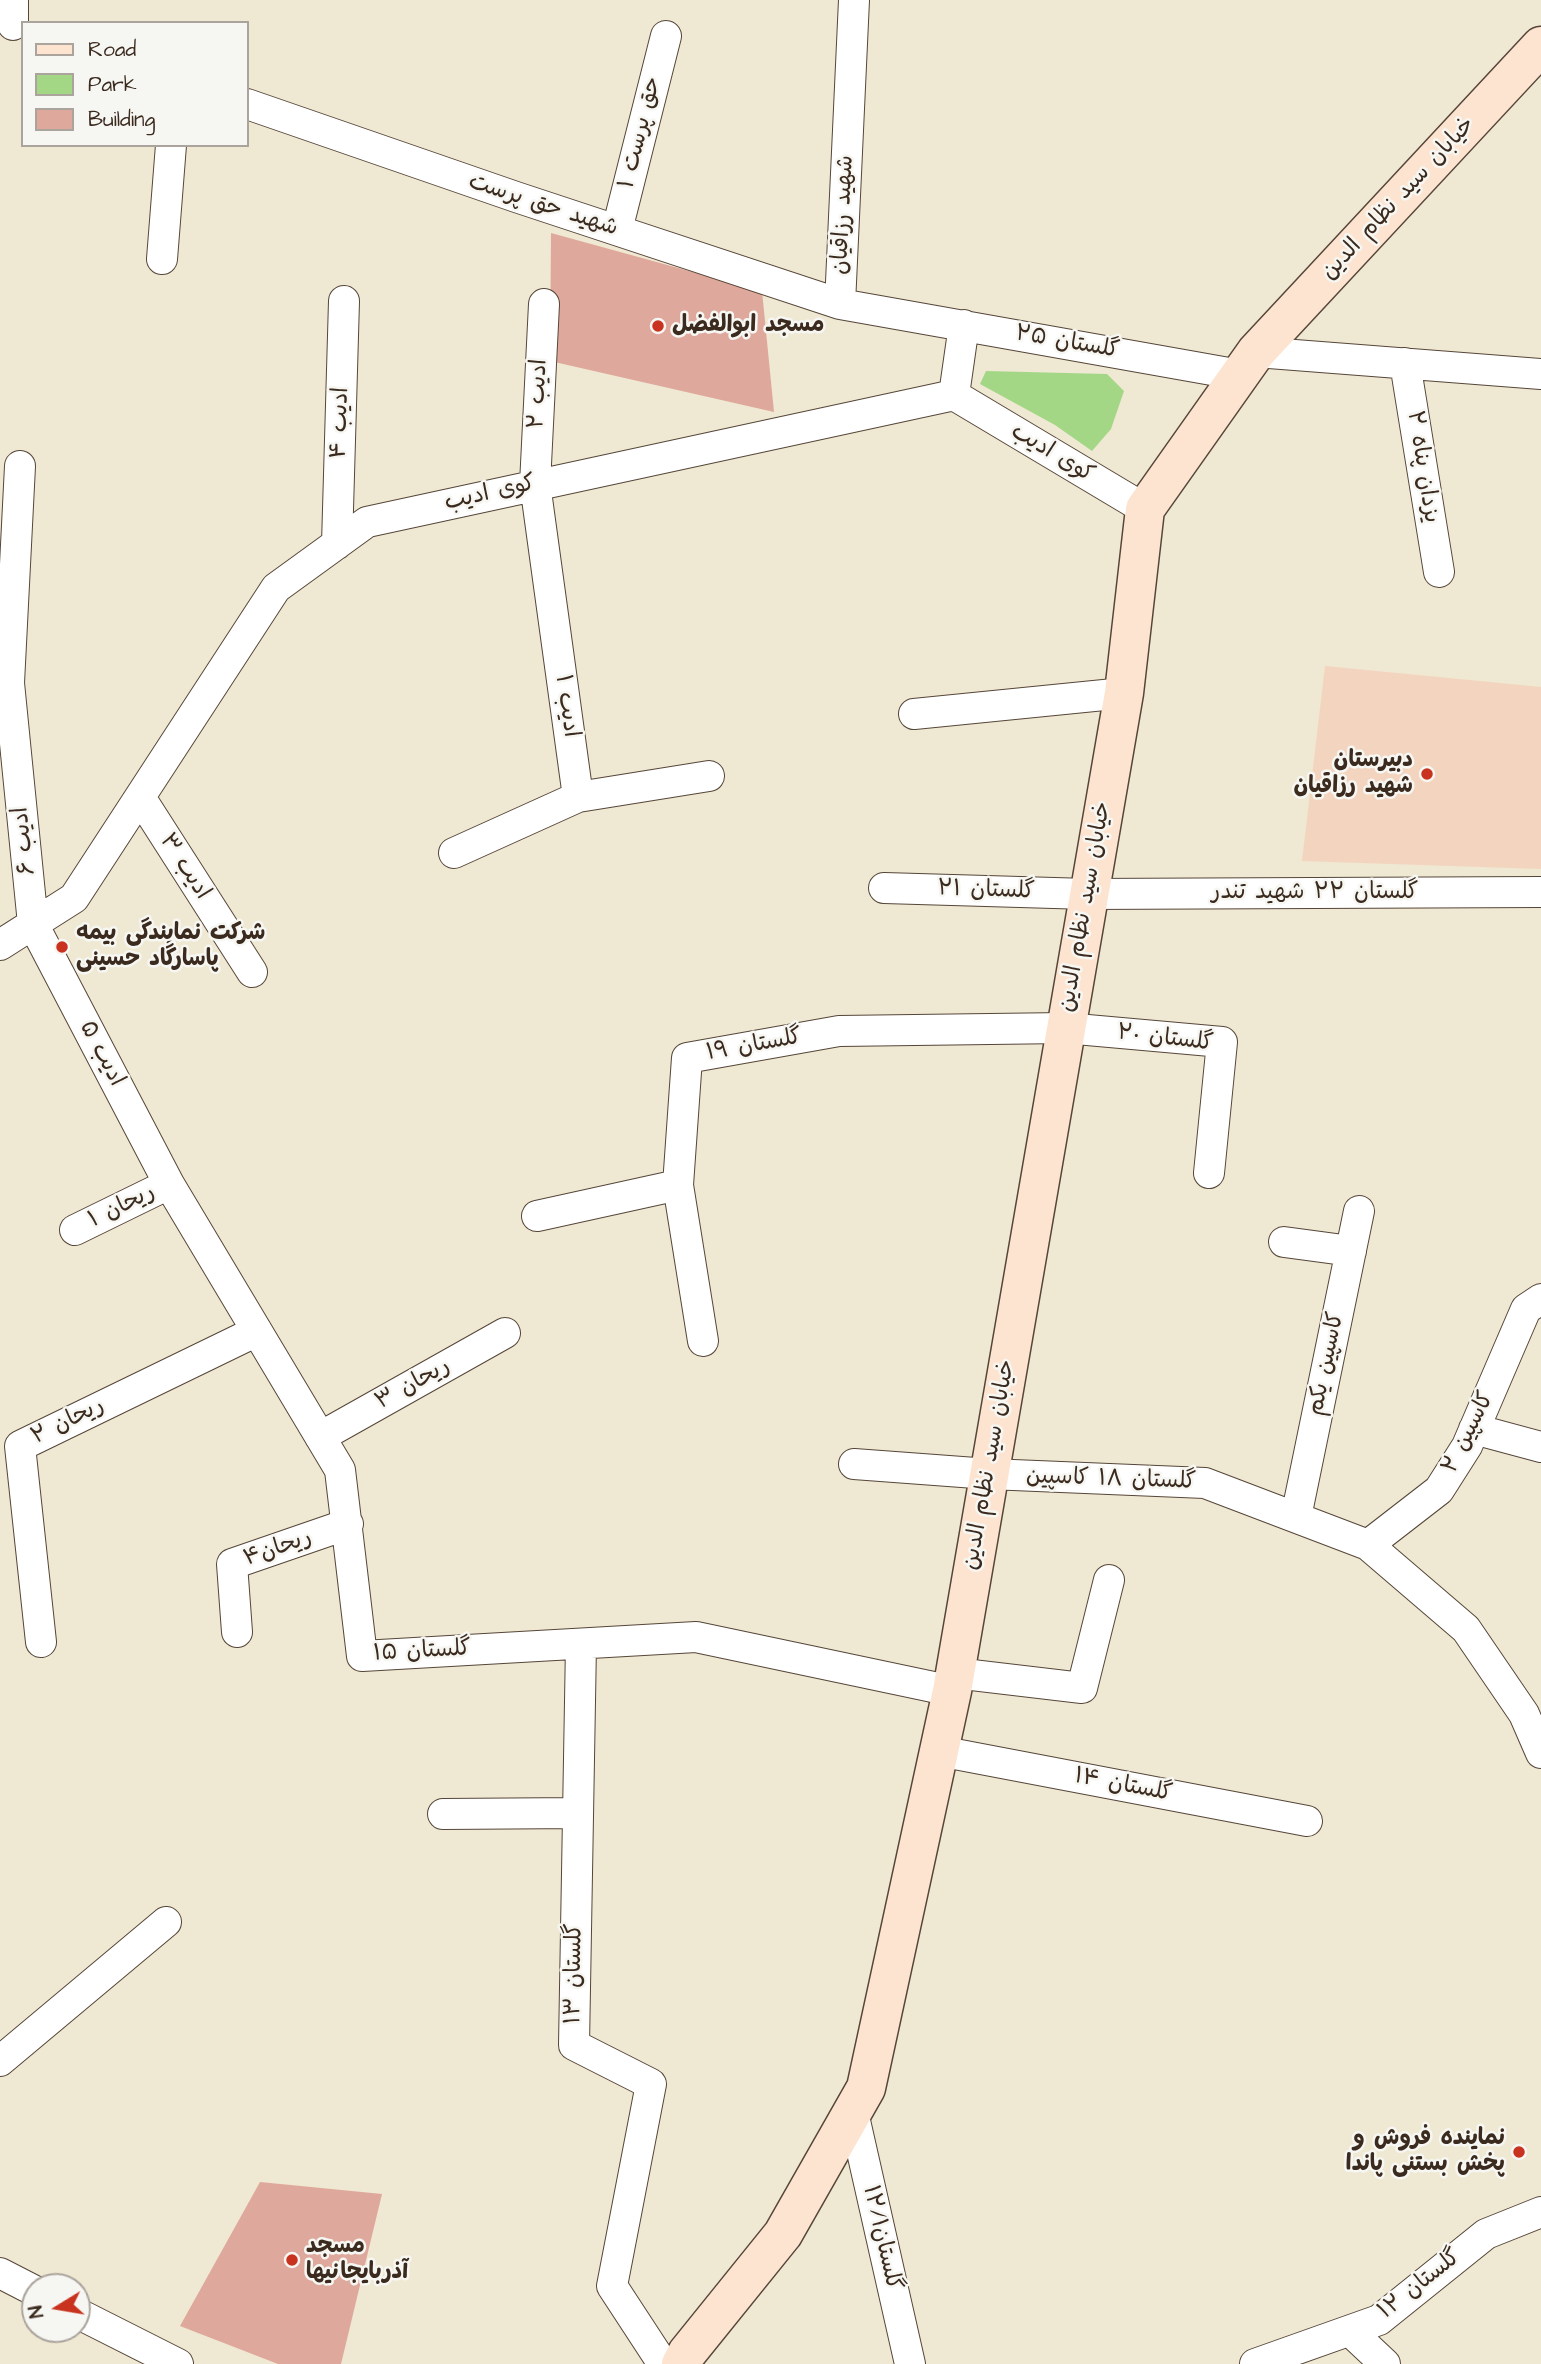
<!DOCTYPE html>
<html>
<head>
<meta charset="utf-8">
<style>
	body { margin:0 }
	#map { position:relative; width:1541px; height:2364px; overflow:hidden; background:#efe8d2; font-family:"Architects Daughter",sans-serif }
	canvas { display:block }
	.legend { position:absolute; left:21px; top:21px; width:228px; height:126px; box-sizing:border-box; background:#f6f6f2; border:2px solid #aba49d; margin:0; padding:9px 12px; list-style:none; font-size:21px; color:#3b2a1e }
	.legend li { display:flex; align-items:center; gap:14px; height:35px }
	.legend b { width:35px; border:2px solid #aba49d }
	.north { position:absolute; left:21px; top:2273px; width:70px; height:70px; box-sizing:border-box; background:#f6f6f2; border:2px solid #aba49d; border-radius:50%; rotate:259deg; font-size:19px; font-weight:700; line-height:28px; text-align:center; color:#3b2a1e }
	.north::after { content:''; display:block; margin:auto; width:24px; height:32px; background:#c8321e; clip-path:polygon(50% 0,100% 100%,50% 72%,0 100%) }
</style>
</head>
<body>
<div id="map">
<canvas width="1541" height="2364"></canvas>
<ul class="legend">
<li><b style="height:9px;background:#fde4d0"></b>Road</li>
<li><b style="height:19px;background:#a3d786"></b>Park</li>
<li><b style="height:19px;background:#dfa89c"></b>Building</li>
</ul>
<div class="north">N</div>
</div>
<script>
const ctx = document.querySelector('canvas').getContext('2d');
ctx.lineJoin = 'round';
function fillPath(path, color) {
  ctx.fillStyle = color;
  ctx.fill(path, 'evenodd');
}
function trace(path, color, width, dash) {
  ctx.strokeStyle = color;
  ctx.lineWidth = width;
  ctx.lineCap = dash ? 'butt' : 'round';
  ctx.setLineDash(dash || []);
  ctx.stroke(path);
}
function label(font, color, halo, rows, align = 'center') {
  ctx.font = font + ' "Architects Daughter","Playpen Sans Arabic",sans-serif';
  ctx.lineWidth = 5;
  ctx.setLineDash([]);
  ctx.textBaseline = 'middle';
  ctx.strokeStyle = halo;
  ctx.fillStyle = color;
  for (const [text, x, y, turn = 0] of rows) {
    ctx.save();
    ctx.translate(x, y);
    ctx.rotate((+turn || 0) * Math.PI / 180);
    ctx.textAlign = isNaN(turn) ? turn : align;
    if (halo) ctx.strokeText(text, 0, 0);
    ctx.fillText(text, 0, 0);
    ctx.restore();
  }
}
const built = new Path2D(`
	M 1325,666 L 1541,687 L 1541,869 L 1302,861 Z`);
const green = new Path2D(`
	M 986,371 L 1107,374 L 1124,391 L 1111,429 L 1092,451 L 1055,425 L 980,384 Z`);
const building = new Path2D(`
	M 551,233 L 762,291 L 774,412 L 550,361 Z
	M 260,2182 L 382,2194 L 341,2364 L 278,2364 L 180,2326 Z`);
const street = new Path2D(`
	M 13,0 L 13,25
	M 247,104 L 516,197 L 840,304 L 1240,375
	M 617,230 L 666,36
	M 162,259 L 171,145
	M 544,304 L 535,484 L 578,797 L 709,776
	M 840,304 L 854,0
	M 1256,352 L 1541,374
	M 1405,363 L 1439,572
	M 954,395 L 964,325
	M 20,466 L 9,683 L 33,924 L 169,1184 L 340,1470 L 362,1656 L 696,1637 L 952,1691
	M 337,544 L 344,301
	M 914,714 L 1124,693
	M 140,797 L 252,972
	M 454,853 L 578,797
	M 884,888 L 1088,894 L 1541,892
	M 0,945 L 74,898 L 276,588 L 367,522 L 954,395 L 1145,509
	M 537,1216 L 678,1185
	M 75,1230 L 169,1184
	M 1284,1242 L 1351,1251
	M 703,1341 L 678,1185 L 687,1058 L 839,1031 L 1065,1028 L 1222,1042 L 1209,1173
	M 1474,1429 L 1541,1447
	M 320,1437 L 505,1333
	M 854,1464 L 989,1474 L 1205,1483 L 1368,1545 L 1466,1629 L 1524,1714 L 1541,1753
	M 1296,1517 L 1359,1211
	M 1368,1545 L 1439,1490 L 1467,1446 L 1526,1309 L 1541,1299
	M 237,1632 L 232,1564 L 348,1524
	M 41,1642 L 20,1446 L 257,1331
	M 581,1644 L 574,2045 L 651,2084 L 612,2286 L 663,2364
	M 955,1673 L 1082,1688 L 1109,1580
	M 939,1751 L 1307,1821
	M 443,1814 L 578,1813
	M 0,2061 L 166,1922
	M 853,2112 L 910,2364
	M 0,2273 L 35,2291
	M 77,2313 L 178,2364
	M 1350,2331 L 1385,2364
	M 1255,2364 L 1379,2320 L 1486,2234 L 1541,2212`);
const secondary = new Path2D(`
	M 681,2364 L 687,2353 L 783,2234 L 866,2088 L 952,1691 L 1124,693 L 1145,509 L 1256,352 L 1541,46`);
const markers = [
	[658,326,7,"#c8321e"],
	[1427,774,7,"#c8321e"],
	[62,947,7,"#c8321e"],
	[1519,2152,7,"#c8321e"],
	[292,2260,7,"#c8321e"]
];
const streetNames = [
	["حق پرست ۱",641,133,-76],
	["خیابان سید نظام الدین",1399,199,-47],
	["شهید حق پرست",543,206,18],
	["شهید رزاقیان",844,215,-87],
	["گلستان ۲۵",1067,343,10],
	["ادیب ۲",539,394,-87],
	["ادیب ۴",341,423,-88],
	["کوی ادیب",1052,454,31],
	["یزدان پناه ۲",1422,467,81],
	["کوی ادیب",490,494,-13],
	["ادیب ۱",566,706,82],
	["ادیب ۶",25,841,-96],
	["ادیب ۳",184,867,57],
	["گلستان ۲۱",986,891,2],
	["گلستان ۲۲ شهید تندر",1315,893],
	["خیابان سید نظام الدین",1086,907,-80],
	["گلستان ۲۰",1165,1039,7],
	["گلستان ۱۹",754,1046,-10],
	["ادیب ۵",101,1054,62],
	["ریحان ۱",122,1207,-26],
	["کاسپین یکم",1327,1364,-78],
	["ریحان ۳",413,1385,-29],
	["ریحان ۲",68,1422,-26],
	["کاسپین ۲",1469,1433,-63],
	["خیابان سید نظام الدین",990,1465,-80],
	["گلستان ۱۸ کاسپین",1111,1480,2],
	["ریحان۴",278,1549,-19],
	["گلستان ۱۵",422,1652,-3],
	["گلستان ۱۴",1123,1786,11],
	["گلستان ۱۳",575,1974,-89],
	["گلستان۱۲/۱",881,2238,77],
	["گلستان ۱۲",1420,2285,-38]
];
const poiNames = [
	["مسجد ابوالفضل",672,326],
	["دبیرستان",1413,761,"right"],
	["شهید رزاقیان",1413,787,"right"],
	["شرکت نمایندگی بیمه",76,934],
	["پاسارگاد حسینی",76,960],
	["نماینده فروش و",1505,2139,"right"],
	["پخش بستنی پاندا",1505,2165,"right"],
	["مسجد",306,2247],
	["آذربایجانیها",306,2273]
];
fillPath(built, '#f3d4bf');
fillPath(green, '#a3d786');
fillPath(building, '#dfa89c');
trace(street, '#564639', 32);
trace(secondary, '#564639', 41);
trace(street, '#fff', 30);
trace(secondary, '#fde4d0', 38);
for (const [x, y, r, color] of markers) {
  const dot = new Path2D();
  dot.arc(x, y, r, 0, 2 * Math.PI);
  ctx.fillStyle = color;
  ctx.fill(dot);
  trace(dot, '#f6f6f2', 2.5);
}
label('23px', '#3b2a1e', '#f6f6f2', streetNames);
label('bold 23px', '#3b2a1e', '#f6f6f2', poiNames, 'left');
</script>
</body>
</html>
